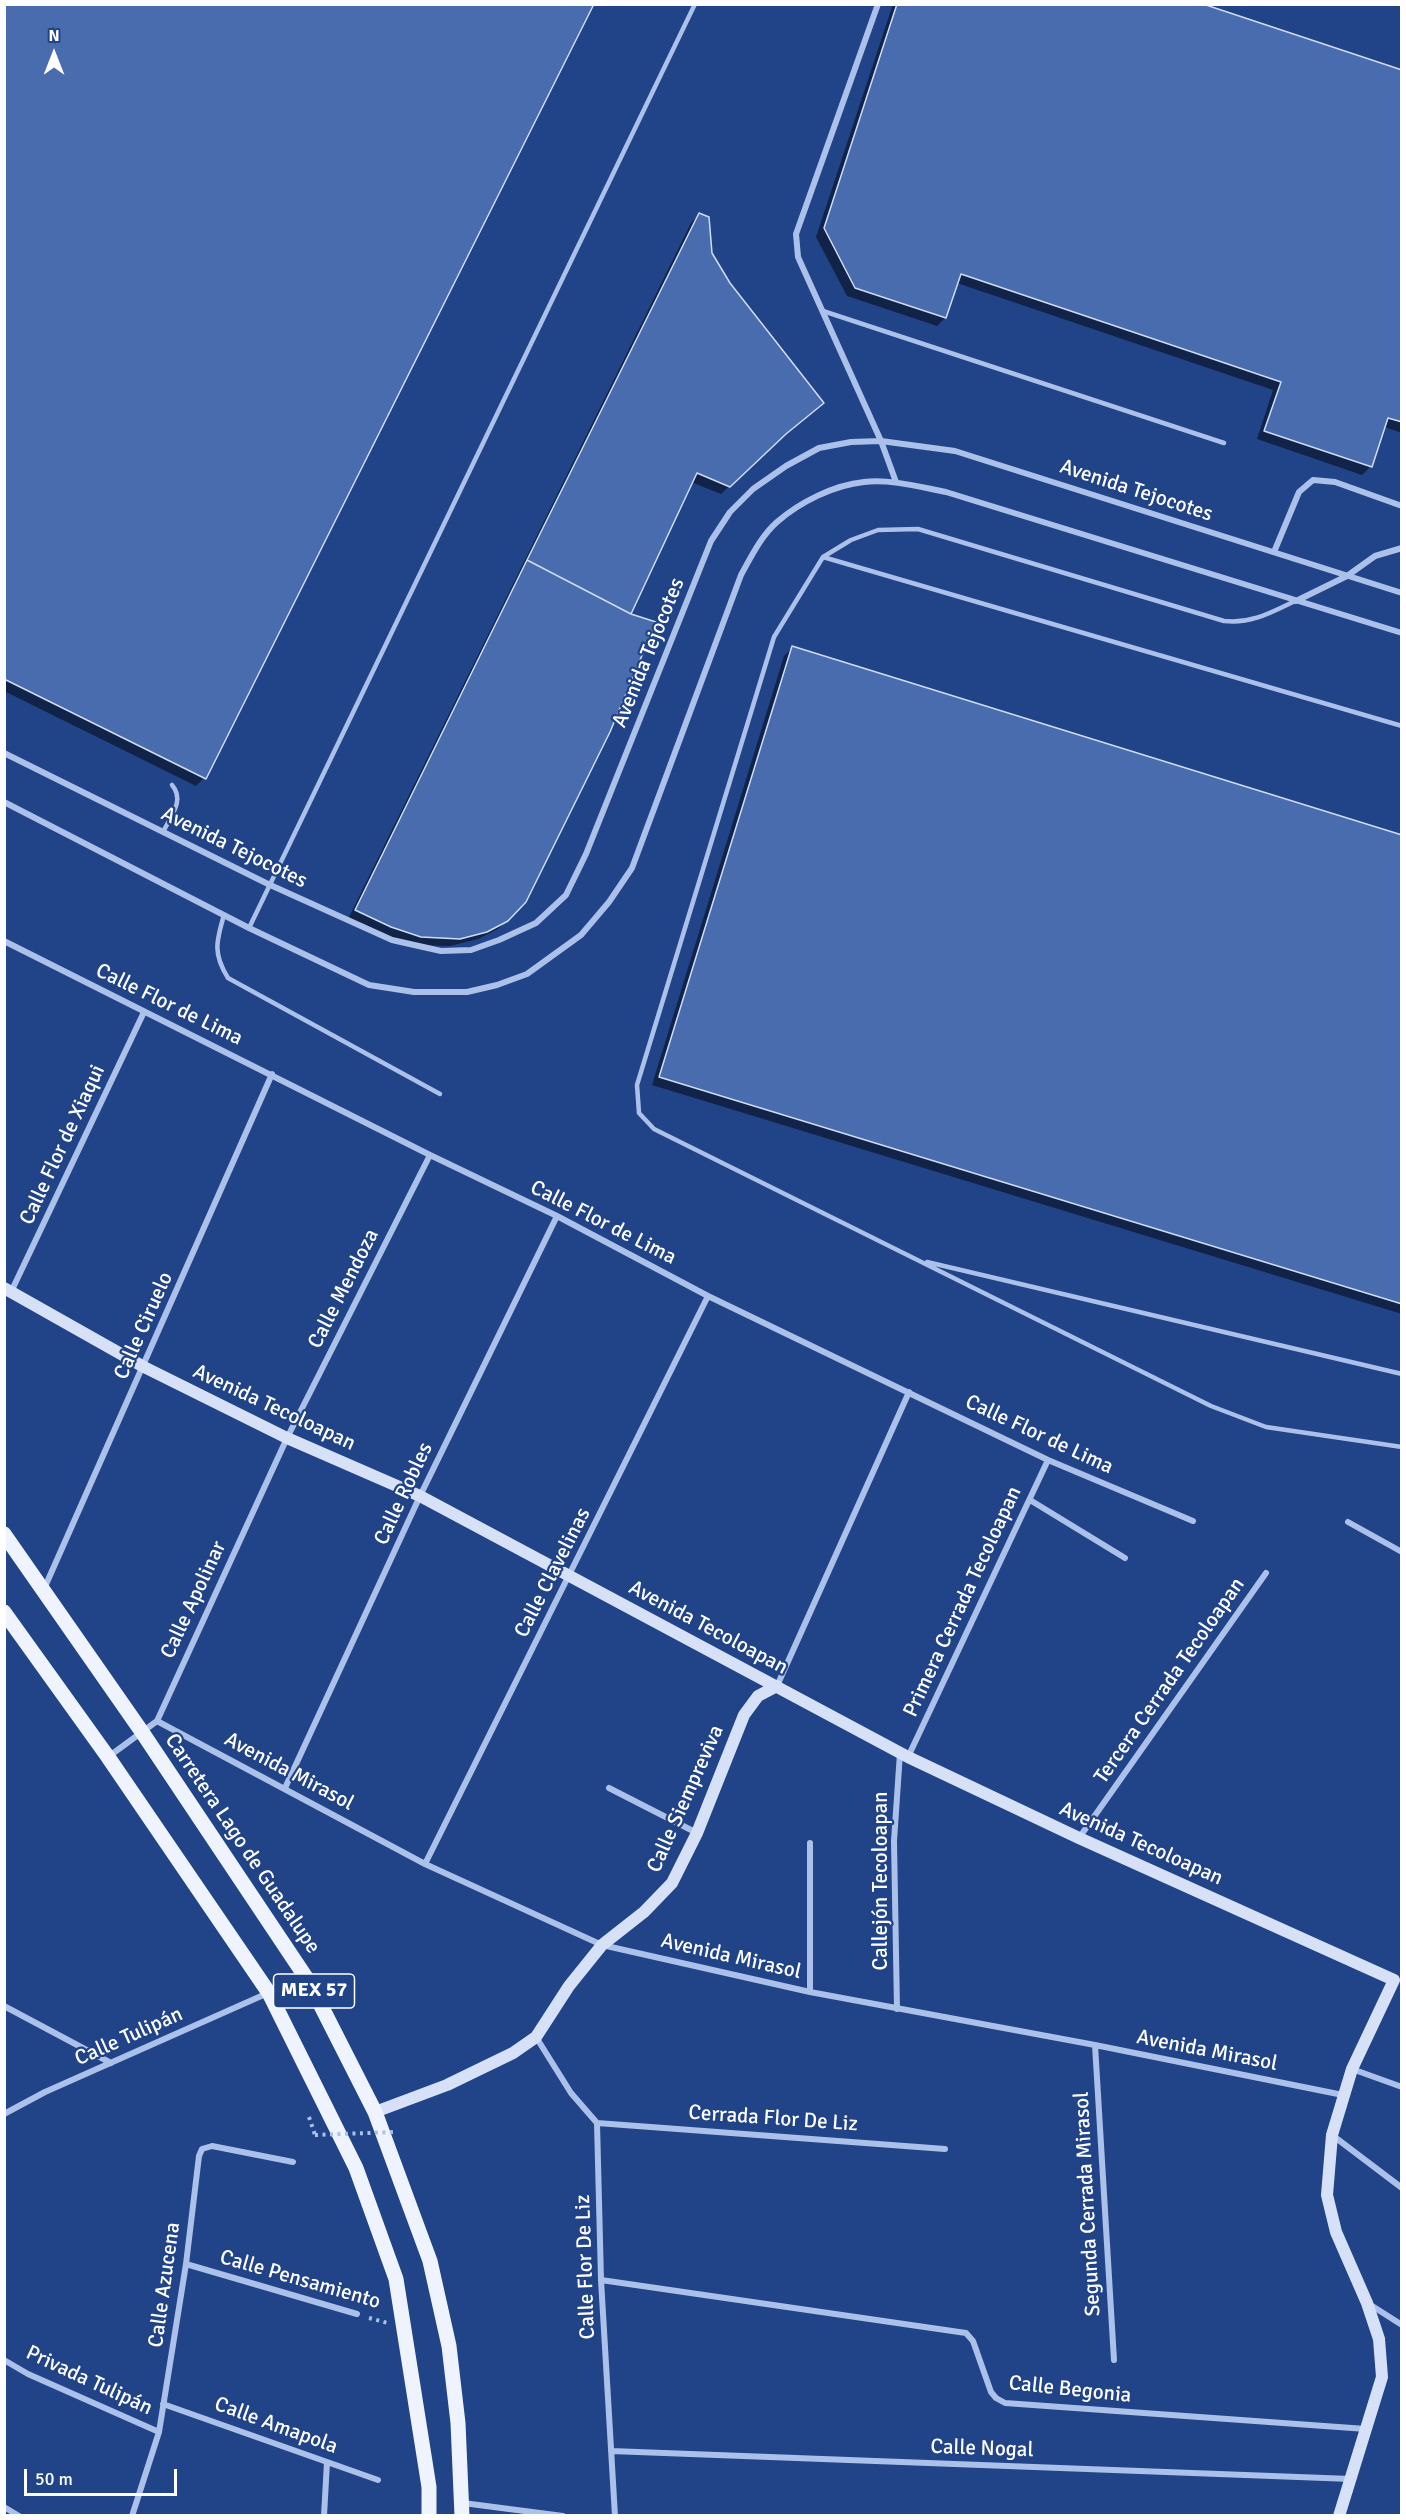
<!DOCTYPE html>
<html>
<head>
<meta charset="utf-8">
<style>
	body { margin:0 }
	#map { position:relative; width:1406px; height:2520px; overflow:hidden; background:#214387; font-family:Signika,sans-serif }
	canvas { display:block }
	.frame { position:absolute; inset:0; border:6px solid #fff; pointer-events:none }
	.north { position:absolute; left:24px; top:24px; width:60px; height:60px; -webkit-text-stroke:4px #214387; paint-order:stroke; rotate:0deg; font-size:16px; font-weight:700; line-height:24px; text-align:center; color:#fff }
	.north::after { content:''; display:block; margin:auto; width:21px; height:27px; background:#fff; clip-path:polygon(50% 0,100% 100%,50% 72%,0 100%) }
	.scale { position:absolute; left:24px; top:2469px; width:153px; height:27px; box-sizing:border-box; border:3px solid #fff; border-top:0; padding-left:8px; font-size:18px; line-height:21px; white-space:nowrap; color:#fff; -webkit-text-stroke:4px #214387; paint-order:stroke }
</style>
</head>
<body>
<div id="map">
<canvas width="1406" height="2520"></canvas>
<div class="frame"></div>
<div class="north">N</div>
<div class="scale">50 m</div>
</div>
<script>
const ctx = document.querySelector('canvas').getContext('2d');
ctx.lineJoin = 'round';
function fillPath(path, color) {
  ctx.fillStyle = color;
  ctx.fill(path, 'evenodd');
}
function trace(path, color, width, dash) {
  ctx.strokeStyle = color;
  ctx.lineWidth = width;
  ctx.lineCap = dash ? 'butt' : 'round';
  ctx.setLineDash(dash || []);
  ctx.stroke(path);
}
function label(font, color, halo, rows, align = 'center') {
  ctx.font = font + ' Signika,sans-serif';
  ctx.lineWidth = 4.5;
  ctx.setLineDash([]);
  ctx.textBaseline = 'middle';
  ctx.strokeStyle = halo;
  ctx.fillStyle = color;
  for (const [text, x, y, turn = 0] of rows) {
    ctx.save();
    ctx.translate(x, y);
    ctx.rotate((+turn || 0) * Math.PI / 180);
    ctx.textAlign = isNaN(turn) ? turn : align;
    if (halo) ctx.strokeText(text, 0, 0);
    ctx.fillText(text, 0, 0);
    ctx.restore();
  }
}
const shadow = new Path2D(`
	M 4,4 L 204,778 L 196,786 L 4,691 Z
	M 893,4 L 1198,4 L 1402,72 L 1402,433 L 1384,427 L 1370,467 L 1362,475 L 1257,439 L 1273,390 L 957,283 L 945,318 L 937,326 L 847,296 L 816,237 Z
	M 699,215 L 776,442 L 721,494 L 691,482 L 629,615 L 507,920 L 498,929 L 478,939 L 450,946 L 412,945 L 383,935 L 348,919 L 691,223 Z
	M 792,648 L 1402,837 L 1402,1314 L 652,1085 L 784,656 Z`);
const building = new Path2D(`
	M 4,4 L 594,4 L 206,779 L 4,679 Z
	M 897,4 L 1203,4 L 1402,70 L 1402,422 L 1388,418 L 1372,467 L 1264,431 L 1281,382 L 961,274 L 946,318 L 855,288 L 824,228 Z
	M 699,213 L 709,217 L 712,253 L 730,283 L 824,403 L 786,434 L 730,487 L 697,473 L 631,614 L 527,560 Z
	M 527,560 L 631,614 L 656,622 L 610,732 L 526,902 L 508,921 L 487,932 L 460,939 L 421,937 L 391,927 L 355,910 Z
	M 792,646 L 1402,835 L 1402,1304 L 659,1077 Z`);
const path = new Path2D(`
	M 309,2117 L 315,2135
	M 369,2318 L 388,2323`);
const lane = new Path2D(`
	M 823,311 L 1224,443
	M 823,557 L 1402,726
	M 1295,601 C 1270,613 1251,624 1224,621 L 918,529 L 878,530 L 851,540 L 823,557 L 774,637 L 637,1085 L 639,1113 L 654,1129 L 1211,1406 L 1266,1427 L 1402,1447
	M 163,832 C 171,816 185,800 172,785
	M 224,915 C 216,942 213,954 228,978 L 440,1094
	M 249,928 L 695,4
	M 927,1262 L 1402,1374`);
const street = new Path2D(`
	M 878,4 L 796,234 L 798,257 L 881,441 L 896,482
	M 1274,552 L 1299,492 L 1313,480 L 1335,482 L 1402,506
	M 1296,601 L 1347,576 L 1375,556 L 1402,548
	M 4,753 L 268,884 L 392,940 L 441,951 L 471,950 L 499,940 L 536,923 L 566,895 L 586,854 L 711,541 L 730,512 L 753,489 L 786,466 L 819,448 L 851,442 L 881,441 L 955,451 L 1402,593
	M 4,802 L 249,928 L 369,985 L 414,992 L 467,992 L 497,985 L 527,974 L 581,935 L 609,902 L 632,868 L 741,575 C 751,557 761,536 777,522 C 800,502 834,485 864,482 C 891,479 920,487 946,492 L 1402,633
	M 4,941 L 430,1155 L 557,1216 L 708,1296 L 1048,1460 L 1193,1521
	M 11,1292 L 144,1012
	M 1030,1500 L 1125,1558
	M 1348,1522 L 1402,1552
	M 44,1589 L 272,1074
	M 777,1686 L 909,1392
	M 157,1721 L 425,1864 L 602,1945 L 810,1992 L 1095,2045 L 1343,2095
	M 108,1757 L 157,1721 L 287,1438 L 430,1155
	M 908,1757 L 1048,1460
	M 285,1788 L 420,1496 L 557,1216
	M 609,1788 L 697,1833
	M 1079,1838 L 1266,1573
	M 810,1843 L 810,1992
	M 425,1864 L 708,1296
	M 4,2006 L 111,2063
	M 897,2009 L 894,1841 L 900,1753
	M 536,2037 L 571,2093 L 597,2123 L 601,2280 L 615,2516
	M 1095,2045 L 1114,2360
	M 1352,2069 L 1402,2087
	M 4,2114 L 45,2092 L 268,1993
	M 597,2123 L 945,2149
	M 1332,2135 L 1402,2188
	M 186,2264 L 357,2314
	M 601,2280 L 966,2333 L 973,2341 L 991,2392 L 996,2398 L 1005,2403 L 1366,2429
	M 1369,2304 L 1402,2325
	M 4,2360 L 28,2374 L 159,2432
	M 163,2404 L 378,2480
	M 611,2451 L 1351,2479
	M 463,2503 L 563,2516
	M 4,2507 L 19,2516
	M 132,2516 L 159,2432 L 186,2264 L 199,2156 L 202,2149 L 212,2146 L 293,2162
	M 324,2516 L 327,2462`);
const secondary = new Path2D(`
	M 4,1288 L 144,1367 L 287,1438 L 420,1496 L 908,1757 L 1079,1838 L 1394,1980
	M 375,2112 L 447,2085 L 513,2053 L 536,2037 L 569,1986 L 602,1945 L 644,1912 L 672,1883 L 697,1833 L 744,1715 L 758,1696 L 777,1686
	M 1339,2516 L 1382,2377 L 1379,2339 L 1367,2303 L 1336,2232 L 1327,2195 L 1332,2135 L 1352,2069 L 1394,1980`);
const primary = new Path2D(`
	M 4,1534 L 142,1732 L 309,1982 L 375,2112 L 430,2261 L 449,2346 L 458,2423 L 462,2516
	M 4,1612 L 108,1757 L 269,1993 L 356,2168 L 396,2279 L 429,2487 L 429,2516`);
const pathBridge = new Path2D(`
	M 315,2135 L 394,2132`);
const shields = [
	[314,1991,81]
];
const shieldNames = [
	["MEX 57",314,1991]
];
const streetNames = [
	["Avenida Tejocotes",1136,491,18],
	["Avenida Tejocotes",649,653,-68],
	["Avenida Tejocotes",234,848,26],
	["Calle Flor de Lima",169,1005,26],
	["Calle Flor de Xiaqui",63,1145,-65],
	["Calle Flor de Lima",603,1223,27],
	["Calle Mendoza",344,1289,-63],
	["Calle Ciruelo",144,1326,-66],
	["Avenida Tecoloapan",274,1408,25],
	["Calle Flor de Lima",1039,1435,25],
	["Calle Robles",404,1494,-65],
	["Calle Clavelinas",553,1573,-63],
	["Calle Apolinar",194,1600,-65],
	["Primera Cerrada Tecoloapan",963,1602,-65],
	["Avenida Tecoloapan",708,1628,28],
	["Tercera Cerrada Tecoloapan",1170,1681,-55],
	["Avenida Mirasol",289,1772,28],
	["Calle Siempreviva",686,1799,-66],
	["Carretera Lago de Guadalupe",242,1844,56],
	["Avenida Tecoloapan",1141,1844,24],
	["Callejón Tecoloapan",881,1881,-90],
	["Avenida Mirasol",731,1957,13],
	["Calle Tulipán",129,2037,-24],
	["Avenida Mirasol",1207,2051,11],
	["Cerrada Flor De Liz",773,2119,4],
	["Segunda Cerrada Mirasol",1088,2204,-93],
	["Calle Flor De Liz",586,2267,-92],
	["Calle Pensamiento",300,2280,16],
	["Calle Azucena",165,2285,-82],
	["Privada Tulipán",89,2381,25],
	["Calle Begonia",1070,2390,6],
	["Calle Amapola",276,2426,20],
	["Calle Nogal",982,2449,2]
];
fillPath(shadow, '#0007');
fillPath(building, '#496caf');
trace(building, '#cfddf7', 1.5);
trace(path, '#abc1ea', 4, [3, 4.5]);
trace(lane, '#abc1ea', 4.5);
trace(street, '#abc1ea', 6);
trace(secondary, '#d6e1f8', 12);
trace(primary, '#eff3fe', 15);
trace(pathBridge, '#abc1ea', 4, [3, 4.5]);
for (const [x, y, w] of shields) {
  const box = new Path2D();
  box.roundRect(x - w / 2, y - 17, w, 34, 4.5);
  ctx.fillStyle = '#214387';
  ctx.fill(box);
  trace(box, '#fff', 1.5);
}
label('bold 20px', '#fff', null, shieldNames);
label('21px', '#fff', '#214387', streetNames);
</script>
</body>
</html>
